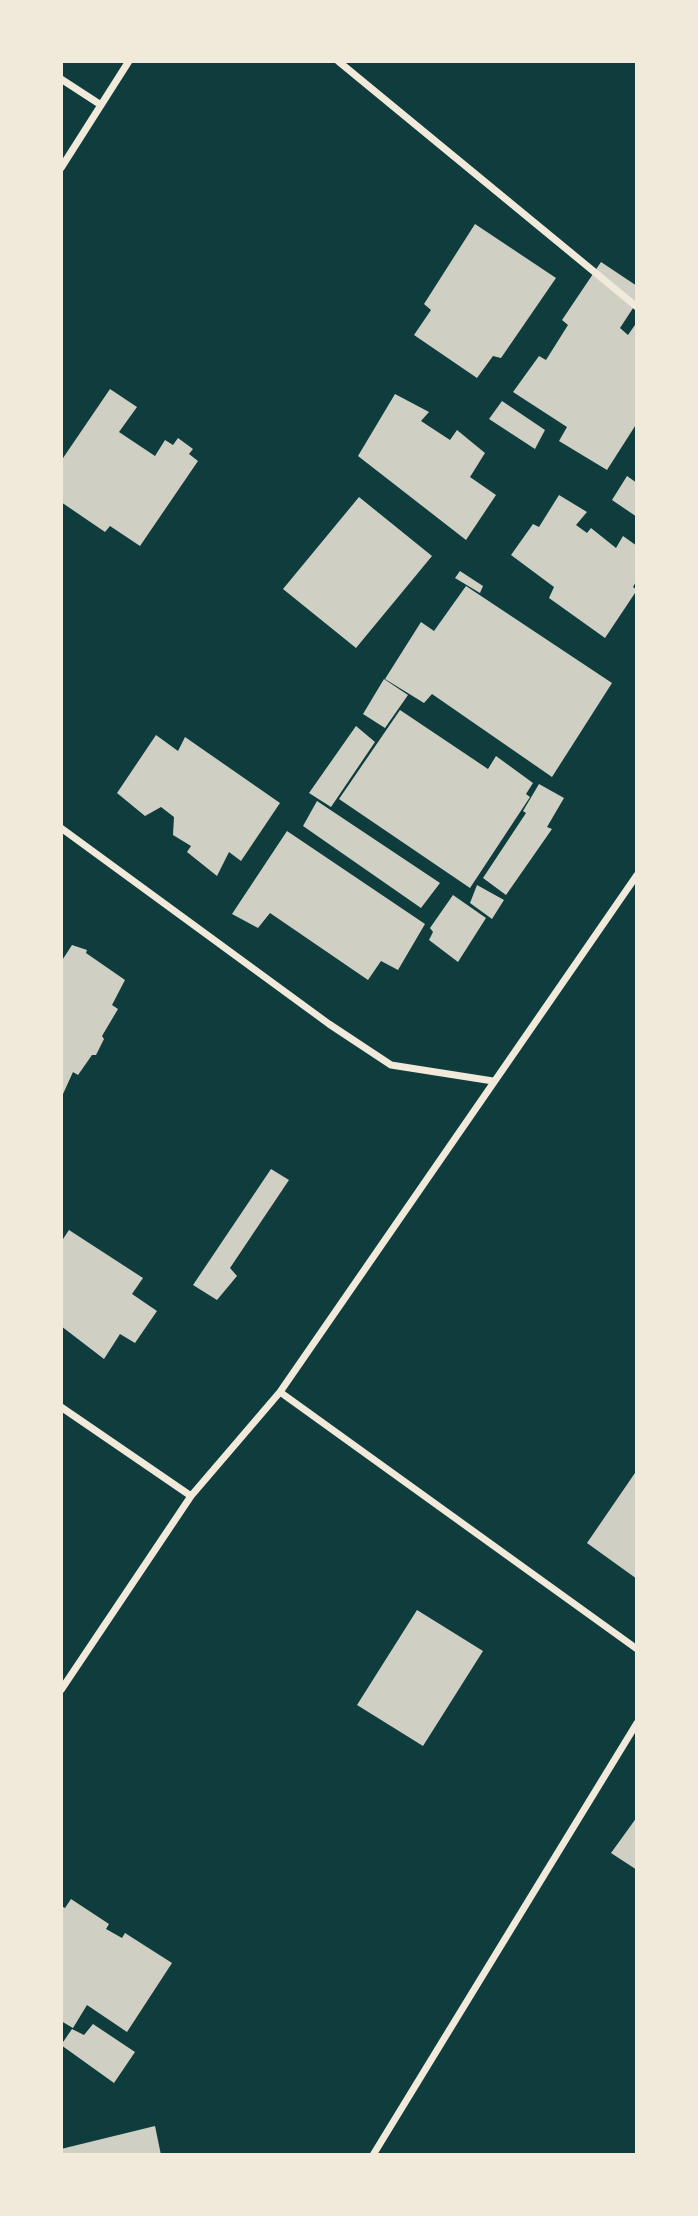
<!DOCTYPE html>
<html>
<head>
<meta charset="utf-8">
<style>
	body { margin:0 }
	#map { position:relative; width:698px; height:2216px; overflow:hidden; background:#0f3d3e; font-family:Inter,sans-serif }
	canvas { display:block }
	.frame { position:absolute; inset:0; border:63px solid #f1e9da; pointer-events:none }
</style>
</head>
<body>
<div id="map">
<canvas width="698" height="2216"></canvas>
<div class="frame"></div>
</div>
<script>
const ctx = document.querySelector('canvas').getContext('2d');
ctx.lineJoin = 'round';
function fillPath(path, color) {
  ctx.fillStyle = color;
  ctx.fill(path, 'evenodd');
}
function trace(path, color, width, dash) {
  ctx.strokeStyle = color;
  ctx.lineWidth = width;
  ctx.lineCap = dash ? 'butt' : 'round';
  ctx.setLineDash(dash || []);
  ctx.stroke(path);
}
const building = new Path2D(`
	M 475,224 L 556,278 L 501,358 L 493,356 L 477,378 L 414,335 L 431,310 L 424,304 Z
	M 601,262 L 637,286 L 637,302 L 620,328 L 628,335 L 637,322 L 637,423 L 607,470 L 559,441 L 567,427 L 513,392 L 539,356 L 546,360 L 568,325 L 562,320 Z
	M 110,389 L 137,407 L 119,432 L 155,456 L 165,440 L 173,445 L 178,438 L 193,449 L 189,454 L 198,461 L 140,546 L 110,526 L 105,532 L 61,502 L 61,461 Z
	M 395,394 L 429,412 L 421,421 L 450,440 L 457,430 L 485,453 L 470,477 L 496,495 L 466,540 L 358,456 Z
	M 502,401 L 545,430 L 535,449 L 489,419 Z
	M 627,476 L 637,483 L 637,517 L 612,500 Z
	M 559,495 L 587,512 L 576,525 L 587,533 L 591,528 L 616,548 L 623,536 L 637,546 L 637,580 L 633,587 L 637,590 L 605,638 L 549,598 L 554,587 L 511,555 L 533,524 L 539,527 Z
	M 359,497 L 432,556 L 356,648 L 283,589 Z
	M 460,571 L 483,586 L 480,593 L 455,578 Z
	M 466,586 L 612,683 L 552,777 L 432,694 L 424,703 L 385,679 L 421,622 L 434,631 Z
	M 384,679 L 408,695 L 385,728 L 363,714 Z
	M 400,710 L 488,769 L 496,756 L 533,783 L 526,794 L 530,797 L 470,888 L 339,799 Z
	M 356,726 L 375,742 L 331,807 L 309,793 Z
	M 156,735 L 178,751 L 185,737 L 280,803 L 241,861 L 229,852 L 217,876 L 187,852 L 191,846 L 173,835 L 174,817 L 161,807 L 145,816 L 117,793 Z
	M 539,784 L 564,798 L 547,827 L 552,829 L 506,895 L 483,878 L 526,813 L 523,811 Z
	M 317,801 L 440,883 L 421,908 L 303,826 Z
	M 287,831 L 425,924 L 398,970 L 381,961 L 368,980 L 270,913 L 258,928 L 232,914 Z
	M 477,885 L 504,900 L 492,919 L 470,903 Z
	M 453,895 L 486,918 L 458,962 L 429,940 L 433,932 L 430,928 Z
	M 72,945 L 87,950 L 86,953 L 125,980 L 112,1005 L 118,1009 L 102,1036 L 104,1039 L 96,1055 L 92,1055 L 78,1075 L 73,1072 L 63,1094 L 61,962 Z
	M 271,1169 L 289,1180 L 230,1268 L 237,1276 L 217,1300 L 193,1285 Z
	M 69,1230 L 143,1278 L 132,1294 L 157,1311 L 135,1343 L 120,1334 L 104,1359 L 61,1326 L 61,1242 Z
	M 637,1470 L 637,1579 L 587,1543 Z
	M 417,1610 L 483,1651 L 423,1746 L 357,1705 Z
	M 637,1817 L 637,1870 L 611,1853 Z
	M 71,1899 L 109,1924 L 106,1929 L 122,1938 L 125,1933 L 172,1963 L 127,2032 L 87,2005 L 73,2028 L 61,2021 L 61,1906 L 65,1908 Z
	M 93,2024 L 135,2052 L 114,2083 L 61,2045 L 72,2029 L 84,2035 Z
	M 155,2126 L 161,2155 L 61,2155 L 61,2149 Z`);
const minor = new Path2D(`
	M 338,61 L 637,307
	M 61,79 L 101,105
	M 61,168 L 129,61
	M 61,828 L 329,1024 L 391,1065 L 493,1081
	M 280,1392 L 637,1649
	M 61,1407 L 191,1496
	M 61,1690 L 191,1496 L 280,1392 L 637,875
	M 373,2155 L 637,1723`);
fillPath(building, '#cfcfc3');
trace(minor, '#f1e9da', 7);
</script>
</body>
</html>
